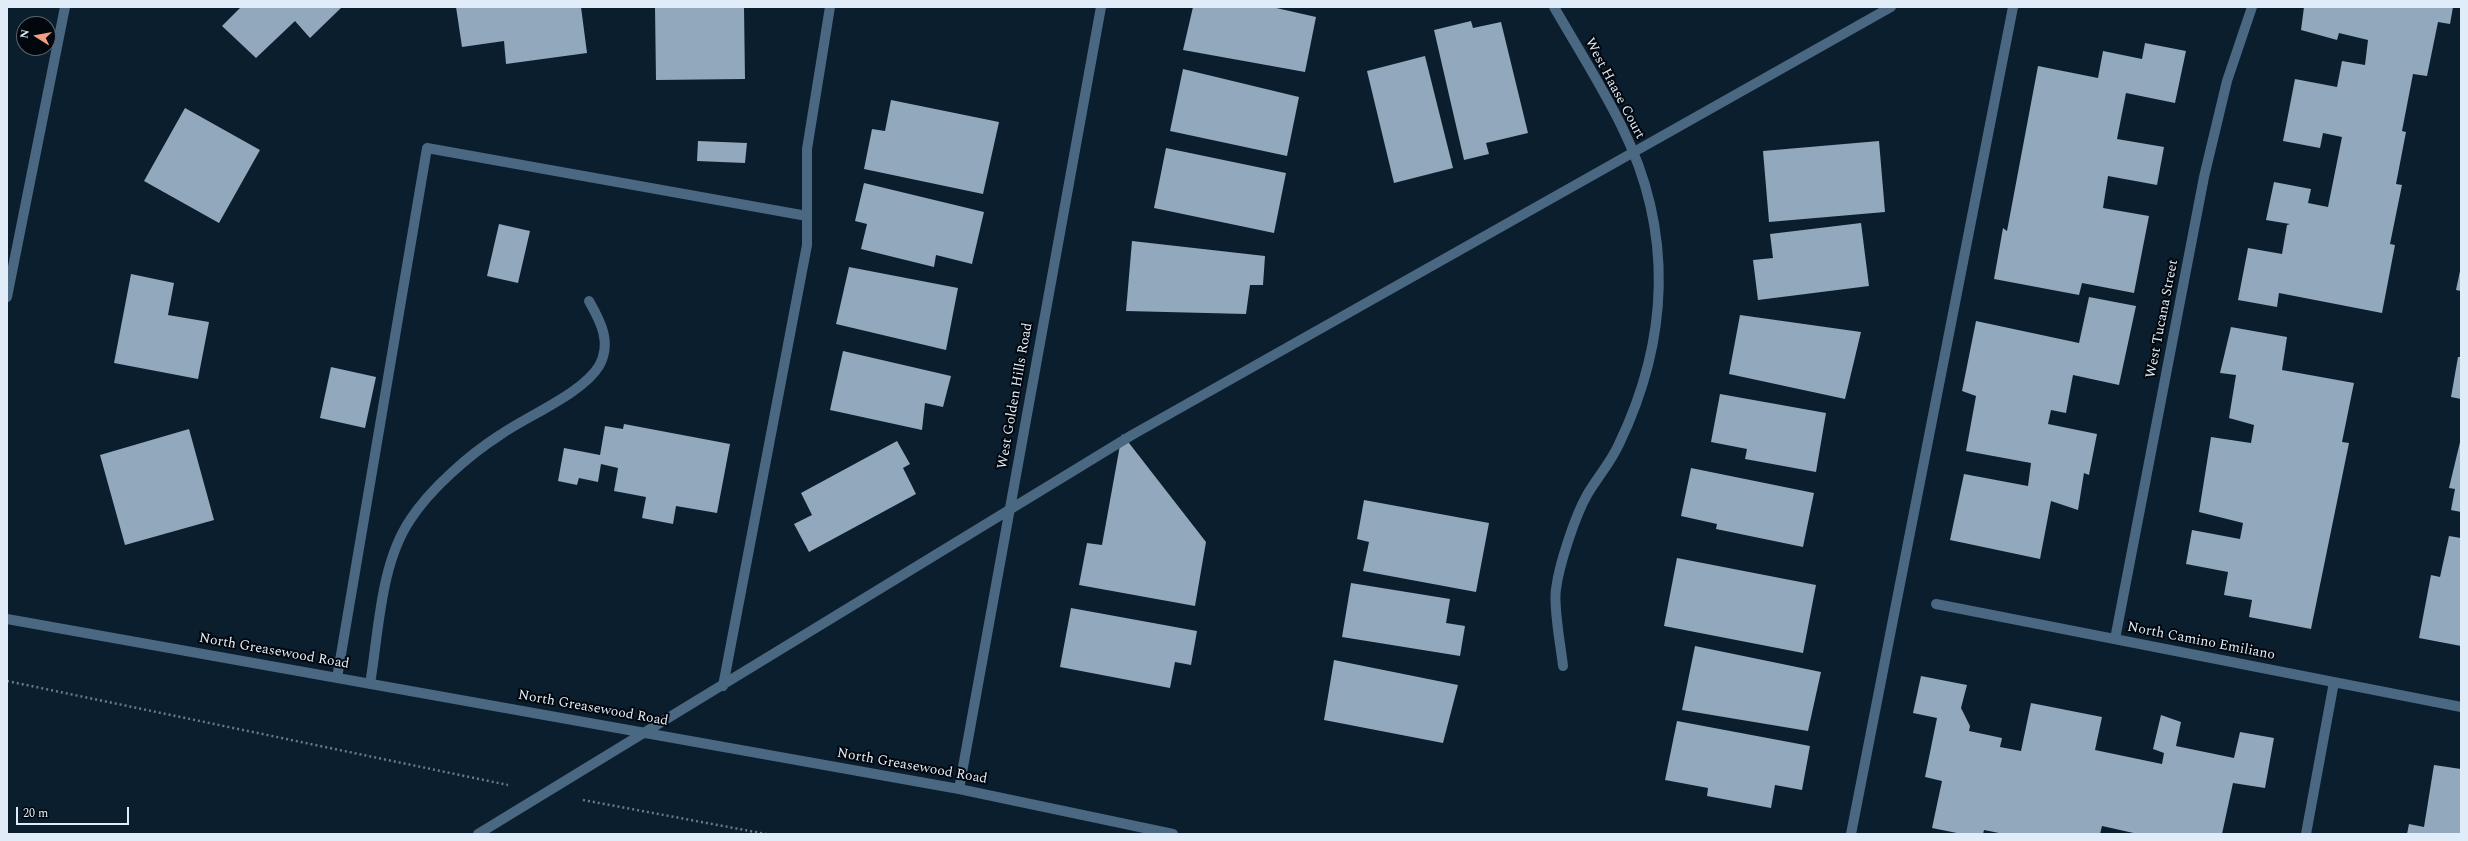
<!DOCTYPE html>
<html>
<head>
<meta charset="utf-8">
<style>
	body { margin:0 }
	#map { position:relative; width:2468px; height:841px; overflow:hidden; background:#0a1e2e; font-family:Spectral,serif }
	canvas { display:block }
	.frame { position:absolute; inset:0; border:8px solid #e0ecf7; pointer-events:none }
	.north { position:absolute; left:16px; top:16px; width:40px; height:40px; box-sizing:border-box; background:#02070e; border:1px solid #5b636b; border-radius:50%; rotate:281deg; font-size:11px; font-weight:700; line-height:16px; text-align:center; color:#e0ecf7 }
	.north::after { content:''; display:block; margin:auto; width:14px; height:18px; background:#f39f84; clip-path:polygon(50% 0,100% 100%,50% 72%,0 100%) }
	.scale { position:absolute; left:16px; top:807px; width:113px; height:18px; box-sizing:border-box; border:2px solid #e0ecf7; border-top:0; padding-left:5px; font-size:12px; line-height:14px; white-space:nowrap; color:#e0ecf7; -webkit-text-stroke:3px #02070e; paint-order:stroke }
</style>
</head>
<body>
<div id="map">
<canvas width="2468" height="841"></canvas>
<div class="frame"></div>
<div class="north">N</div>
<div class="scale">20 m</div>
</div>
<script>
const ctx = document.querySelector('canvas').getContext('2d');
ctx.lineJoin = 'round';
function fillPath(path, color) {
  ctx.fillStyle = color;
  ctx.fill(path, 'evenodd');
}
function trace(path, color, width, dash) {
  ctx.strokeStyle = color;
  ctx.lineWidth = width;
  ctx.lineCap = dash ? 'butt' : 'round';
  ctx.setLineDash(dash || []);
  ctx.stroke(path);
}
function label(font, color, halo, rows, align = 'center') {
  ctx.font = font + ' Spectral,serif';
  ctx.lineWidth = 4;
  ctx.setLineDash([]);
  ctx.textBaseline = 'middle';
  ctx.strokeStyle = halo;
  ctx.fillStyle = color;
  for (const [text, x, y, turn = 0] of rows) {
    ctx.save();
    ctx.translate(x, y);
    ctx.rotate((+turn || 0) * Math.PI / 180);
    ctx.textAlign = isNaN(turn) ? turn : align;
    if (halo) ctx.strokeText(text, 0, 0);
    ctx.fillText(text, 0, 0);
    ctx.restore();
  }
}
const building = new Path2D(`
	M 241,7 L 342,7 L 310,38 L 295,21 L 256,58 L 222,26 Z
	M 456,7 L 581,7 L 587,53 L 506,64 L 504,41 L 462,47 Z
	M 655,7 L 744,7 L 745,79 L 656,80 Z
	M 1193,7 L 1272,7 L 1316,17 L 1305,72 L 1183,50 Z
	M 2304,7 L 2453,7 L 2450,24 L 2438,22 L 2427,76 L 2413,74 L 2402,131 L 2406,132 L 2396,184 L 2402,185 L 2390,244 L 2395,245 L 2382,313 L 2279,293 L 2277,307 L 2238,300 L 2248,248 L 2282,254 L 2287,225 L 2290,224 L 2266,220 L 2274,182 L 2311,189 L 2308,203 L 2328,207 L 2342,137 L 2323,133 L 2320,148 L 2283,141 L 2295,79 L 2337,87 L 2342,61 L 2365,65 L 2368,40 L 2339,33 L 2337,40 L 2301,30 Z
	M 1471,21 L 1473,28 L 1501,22 L 1528,133 L 1486,143 L 1489,154 L 1464,160 L 1434,30 Z
	M 2145,43 L 2186,51 L 2175,103 L 2126,93 L 2117,139 L 2164,147 L 2157,185 L 2108,176 L 2103,208 L 2149,216 L 2134,293 L 2082,283 L 2079,295 L 1994,279 L 2003,228 L 2007,231 L 2038,66 L 2098,78 L 2103,51 L 2142,59 Z
	M 1425,56 L 1453,168 L 1394,183 L 1367,71 Z
	M 1183,69 L 1299,97 L 1287,156 L 1170,131 Z
	M 891,100 L 999,122 L 983,194 L 864,169 L 872,129 L 885,131 Z
	M 185,108 L 260,150 L 219,223 L 144,181 Z
	M 698,141 L 747,143 L 745,163 L 697,161 Z
	M 1879,141 L 1885,212 L 1769,222 L 1763,151 Z
	M 1166,148 L 1286,173 L 1274,233 L 1154,208 Z
	M 864,183 L 984,212 L 972,264 L 936,255 L 934,267 L 861,249 L 867,224 L 855,221 Z
	M 1861,223 L 1869,286 L 1758,300 L 1753,260 L 1773,258 L 1770,234 Z
	M 499,224 L 530,231 L 518,283 L 487,276 Z
	M 1132,241 L 1265,256 L 1263,285 L 1250,285 L 1246,314 L 1126,311 Z
	M 849,267 L 958,288 L 946,350 L 836,324 Z
	M 2460,271 L 2461,271 L 2461,291 L 2456,290 Z
	M 131,274 L 174,283 L 168,315 L 209,322 L 198,379 L 114,363 Z
	M 2089,297 L 2136,306 L 2119,385 L 2073,375 L 2066,413 L 2051,410 L 2048,424 L 2097,434 L 2089,475 L 2084,473 L 2078,510 L 2051,501 L 2040,559 L 1950,540 L 1964,474 L 2028,486 L 2031,463 L 1966,451 L 1976,396 L 1962,391 L 1976,321 L 2079,343 Z
	M 1740,315 L 1861,332 L 1845,399 L 1729,374 Z
	M 2231,327 L 2287,337 L 2282,370 L 2354,383 L 2342,442 L 2349,443 L 2311,629 L 2249,617 L 2252,600 L 2224,595 L 2228,572 L 2186,564 L 2192,530 L 2240,539 L 2243,523 L 2199,512 L 2211,437 L 2251,443 L 2254,425 L 2229,418 L 2236,375 L 2220,373 Z
	M 843,351 L 951,376 L 943,407 L 925,403 L 922,430 L 830,410 Z
	M 2458,357 L 2461,357 L 2461,399 L 2451,397 Z
	M 331,367 L 376,377 L 365,428 L 320,418 Z
	M 1720,394 L 1826,413 L 1816,472 L 1745,459 L 1747,449 L 1711,442 Z
	M 624,424 L 730,444 L 717,513 L 676,506 L 673,524 L 642,518 L 646,497 L 614,491 L 618,468 L 601,464 L 598,482 L 579,478 L 577,485 L 558,481 L 564,448 L 600,455 L 605,426 L 623,429 Z
	M 189,429 L 214,520 L 125,545 L 100,455 Z
	M 1122,434 L 1206,542 L 1195,606 L 1079,585 L 1087,543 L 1102,545 Z
	M 2461,438 L 2461,512 L 2451,510 L 2455,489 L 2449,488 Z
	M 897,441 L 910,464 L 903,468 L 916,494 L 809,552 L 794,524 L 812,515 L 801,493 Z
	M 1691,468 L 1814,493 L 1803,547 L 1716,529 L 1717,524 L 1681,516 Z
	M 1364,500 L 1489,523 L 1476,592 L 1363,571 L 1369,542 L 1357,539 Z
	M 2449,536 L 2461,538 L 2461,646 L 2419,638 L 2431,575 L 2440,577 Z
	M 1677,558 L 1816,585 L 1803,653 L 1664,626 Z
	M 1351,583 L 1450,599 L 1446,623 L 1465,626 L 1460,656 L 1342,637 Z
	M 1071,608 L 1197,631 L 1191,665 L 1175,662 L 1170,688 L 1060,667 Z
	M 1695,646 L 1821,672 L 1808,731 L 1682,710 Z
	M 1334,660 L 1458,685 L 1443,743 L 1324,720 Z
	M 1921,676 L 1967,685 L 1961,708 L 1970,726 L 1969,731 L 2002,738 L 2000,747 L 2021,751 L 2031,703 L 2102,717 L 2095,750 L 2162,764 L 2164,753 L 2153,749 L 2161,715 L 2181,722 L 2176,746 L 2234,758 L 2240,732 L 2274,738 L 2265,788 L 2233,783 L 2222,834 L 2138,834 L 2102,826 L 2100,834 L 2004,834 L 1984,830 L 1983,834 L 1962,834 L 1932,828 L 1942,781 L 1925,777 L 1937,718 L 1913,713 Z
	M 1677,721 L 1810,746 L 1802,790 L 1775,785 L 1771,808 L 1707,796 L 1708,788 L 1665,780 Z
	M 2434,765 L 2461,769 L 2461,834 L 2407,834 L 2409,824 L 2424,827 Z`);
const path = new Path2D(`
	M 7,681 L 508,785
	M 583,800 L 766,834`);
const minor = new Path2D(`
	M 1554,7 C 1577,47 1602,86 1622,127 C 1674,232 1669,340 1619,444 C 1611,462 1597,478 1587,495 C 1575,516 1559,565 1556,589 C 1553,607 1561,647 1563,666
	M 7,297 L 65,7
	M 1936,604 L 2461,707
	M 7,619 L 959,789 L 1173,834
	M 2115,639 L 2204,177 L 2227,81 L 2252,7
	M 337,678 L 427,148 L 807,216
	M 370,684 C 379,631 380,565 410,520 C 430,489 469,455 500,435 C 527,416 583,393 599,366 C 612,343 601,322 589,301
	M 723,686 L 807,245 L 807,149 L 830,7
	M 959,789 L 1101,7
	M 478,834 L 1132,435 L 1891,7
	M 1851,834 L 2013,7
	M 2306,834 L 2334,682`);
const streetNames = [
	["West Haase Court",1614,89,62],
	["West Tucana Street",2163,319,-79],
	["West Golden Hills Road",1016,396,-80],
	["North Camino Emiliano",2201,642,11],
	["North Greasewood Road",274,652,10],
	["North Greasewood Road",593,709,10],
	["North Greasewood Road",912,767,10]
];
fillPath(building, '#91a8bd');
trace(path, '#6a7a88', 2.5, [2, 3]);
trace(minor, '#4b6882', 10);
label('14px', '#e0ecf7', '#02070e', streetNames);
</script>
</body>
</html>
